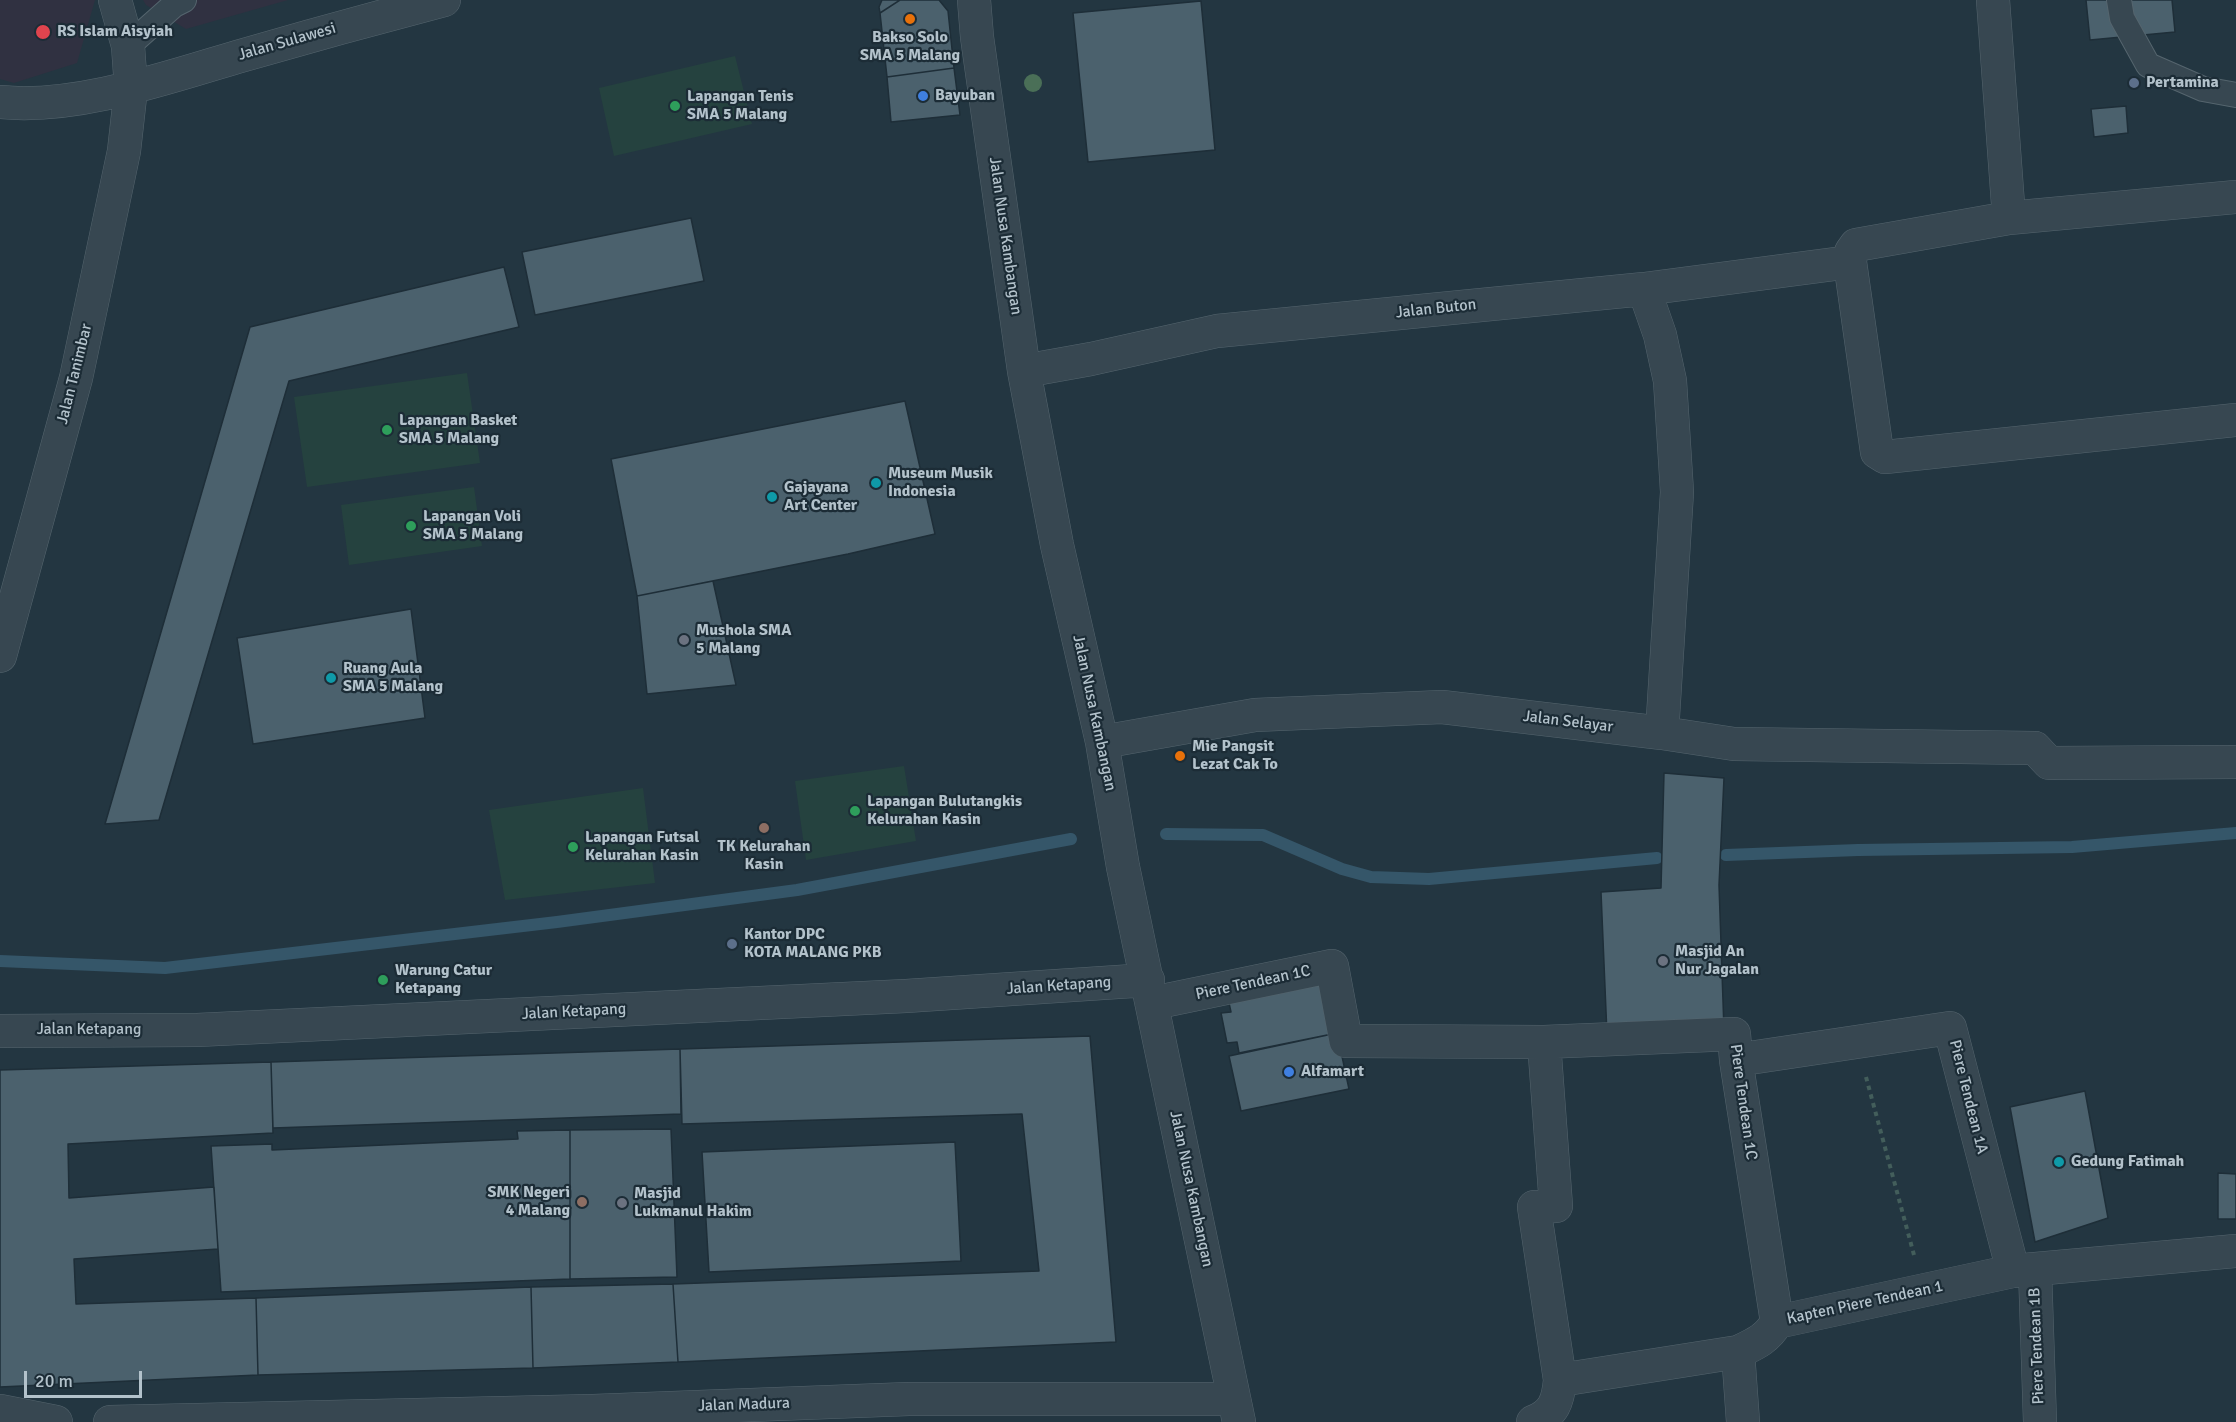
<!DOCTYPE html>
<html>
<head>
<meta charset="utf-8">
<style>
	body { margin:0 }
	#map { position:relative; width:2236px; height:1422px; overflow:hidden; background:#233641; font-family:Signika,sans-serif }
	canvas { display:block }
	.scale { position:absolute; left:24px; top:1371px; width:118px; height:27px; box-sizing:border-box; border:3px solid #b3c2cb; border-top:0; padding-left:8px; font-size:18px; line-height:21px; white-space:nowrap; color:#b3c2cb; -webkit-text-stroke:4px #1c2c36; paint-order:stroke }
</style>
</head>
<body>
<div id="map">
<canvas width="2236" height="1422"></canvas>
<div class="scale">20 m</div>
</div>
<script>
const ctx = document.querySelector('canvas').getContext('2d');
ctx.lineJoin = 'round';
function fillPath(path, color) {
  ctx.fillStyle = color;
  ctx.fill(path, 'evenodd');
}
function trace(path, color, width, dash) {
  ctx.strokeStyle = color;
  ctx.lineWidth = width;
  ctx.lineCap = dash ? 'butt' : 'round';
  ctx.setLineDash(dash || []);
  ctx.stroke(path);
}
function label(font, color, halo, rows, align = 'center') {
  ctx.font = font + ' Signika,sans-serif';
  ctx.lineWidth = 4.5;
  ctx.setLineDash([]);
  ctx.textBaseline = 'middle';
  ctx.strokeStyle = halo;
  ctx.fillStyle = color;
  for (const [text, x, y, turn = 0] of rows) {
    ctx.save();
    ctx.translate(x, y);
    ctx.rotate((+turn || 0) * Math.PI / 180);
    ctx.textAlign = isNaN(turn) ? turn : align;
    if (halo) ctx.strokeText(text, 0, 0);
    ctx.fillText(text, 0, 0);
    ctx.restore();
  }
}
const medical = new Path2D(`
	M 0,0 L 95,0 L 77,63 L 14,83 L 0,79 Z
	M 143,0 L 288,0 L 186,29 L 146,5 Z`);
const green = new Path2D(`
	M 735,56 L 752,124 L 614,156 L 599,88 Z
	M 467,373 L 480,463 L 307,487 L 294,397 Z
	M 474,487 L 482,546 L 349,565 L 341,505 Z
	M 904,766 L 916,841 L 806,860 L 795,781 Z
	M 643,788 L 655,883 L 505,900 L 489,810 Z`);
const stream = new Path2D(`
	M 1166,834 L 1263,835 L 1342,869 L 1371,877 L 1429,879 L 1657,858
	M 1726,855 L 1858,850 L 2072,847 L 2236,833
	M 0,961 L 165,968 L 557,922 L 797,890 L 1071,839`);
const building = new Path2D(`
	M 882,0 L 900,0 L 880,13 L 879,7 Z
	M 900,0 L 939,0 L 948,11 L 954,68 L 887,77 L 880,13 Z
	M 2086,0 L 2172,0 L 2175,32 L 2090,40 Z
	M 1201,1 L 1215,150 L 1088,162 L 1073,13 Z
	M 954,68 L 960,115 L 891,122 L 887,77 Z
	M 2126,106 L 2128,133 L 2094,137 L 2091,109 Z
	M 691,218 L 704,281 L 535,315 L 522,252 Z
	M 504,267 L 519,327 L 289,381 L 159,820 L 105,824 L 250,327 Z
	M 905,401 L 935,534 L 848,554 L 637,596 L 611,459 Z
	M 713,581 L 736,685 L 647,694 L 637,596 Z
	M 411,609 L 425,718 L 253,744 L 237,638 Z
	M 1664,773 L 1724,778 L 1719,885 L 1724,1030 L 1607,1035 L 1601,892 L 1661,888 Z
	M 1325,973 L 1337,1033 L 1239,1053 L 1237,1042 L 1227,1043 L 1221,1013 L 1231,1012 L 1227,994 Z
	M 1337,1033 L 1349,1089 L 1241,1111 L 1229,1056 Z
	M 1090,1036 L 1116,1342 L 678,1362 L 673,1284 L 1039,1271 L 1022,1114 L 682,1124 L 680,1049 Z
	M 680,1049 L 681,1114 L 273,1128 L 271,1062 Z
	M 271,1062 L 273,1133 L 68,1144 L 69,1198 L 214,1187 L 218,1249 L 74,1259 L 76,1304 L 256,1298 L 258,1375 L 0,1387 L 0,1070 Z
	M 2085,1091 L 2108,1218 L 2035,1242 L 2010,1107 Z
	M 671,1129 L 677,1277 L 570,1279 L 570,1130 Z
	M 570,1130 L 570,1279 L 221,1292 L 211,1146 L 272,1144 L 272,1150 L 518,1139 L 517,1131 Z
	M 955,1142 L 961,1261 L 709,1272 L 702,1152 Z
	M 2218,1173 L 2236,1174 L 2236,1219 L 2218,1219 Z
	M 673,1284 L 678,1362 L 533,1368 L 531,1287 Z
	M 531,1287 L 533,1368 L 258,1375 L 256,1298 Z`);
const path = new Path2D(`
	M 1866,1077 L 1914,1255`);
const lane = new Path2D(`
	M 2119,0 L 2122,18 L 2148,65 L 2203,89 L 2236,95
	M 128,46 L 174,5 L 184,0`);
const street = new Path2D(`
	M 974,0 L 977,37 L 1024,371 L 1057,545 L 1102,742 L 1123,867 L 1239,1422
	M 1993,0 L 2009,218
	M 0,102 C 74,110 166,78 237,57 C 306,37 375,18 444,0
	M 2236,197 L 2009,218 L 1856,245 L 1851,252 L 1850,262 L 1877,452 L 1885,457 L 2236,420
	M 1644,289 L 1660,335 L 1670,381 L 1677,492 L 1662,733
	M 1024,371 L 1091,359 L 1217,331 L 1644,289 L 1850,262
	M 0,656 L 76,378 L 124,151 L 131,88 L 128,46 L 115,0
	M 1102,742 L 1255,715 L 1442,707 L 1662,733 L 1734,744 L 2035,748 L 2049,763 L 2236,762
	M 1153,1003 L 1332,966 L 1346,1041 L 1544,1042 L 1734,1034 L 1736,1060 L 1777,1322
	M 0,1031 L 197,1030 L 906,996 L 1148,980
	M 1736,1060 L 1950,1028 L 2013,1271
	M 2035,1270 L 2040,1422
	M 1738,1352 L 1743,1422
	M 1560,1380 L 1738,1352 C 1755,1344 1767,1339 1777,1322 L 2013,1271 L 2236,1251
	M 0,1411 L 56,1422
	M 110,1422 L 593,1411 L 909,1399 L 1234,1399
	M 1533,1422 C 1554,1414 1558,1401 1560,1380 L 1534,1207 L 1556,1206 L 1544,1042`);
const trees = [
	[1033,83]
];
const markers = [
	[910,19,6,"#e8710a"],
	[43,32,8,"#e0444e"],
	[2134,83,6,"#5c6f8a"],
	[923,96,6,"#3f7fe0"],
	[675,106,6,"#2e9e5b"],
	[387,430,6,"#2e9e5b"],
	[876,483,6,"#0f9aa8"],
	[772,497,6,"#0f9aa8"],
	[411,526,6,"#2e9e5b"],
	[684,640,6,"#6b7280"],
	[331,678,6,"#0f9aa8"],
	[1180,756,6,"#e8710a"],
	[855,811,6,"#2e9e5b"],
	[764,828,6,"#8d6e63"],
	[573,847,6,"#2e9e5b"],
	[732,944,6,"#5c6f8a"],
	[1663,961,6,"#6b7280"],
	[383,980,6,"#2e9e5b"],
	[1289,1072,6,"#3f7fe0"],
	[2059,1162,6,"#0f9aa8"],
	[582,1202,6,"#8d6e63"],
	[622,1203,6,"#6b7280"]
];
const poiNames = [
	["RS Islam Aisyiah",57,32],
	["Bakso Solo",910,38,"center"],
	["SMA 5 Malang",910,56,"center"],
	["Pertamina",2146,83],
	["Bayuban",935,96],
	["Lapangan Tenis",687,97],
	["SMA 5 Malang",687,115],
	["Lapangan Basket",399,421],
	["SMA 5 Malang",399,439],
	["Museum Musik",888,474],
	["Indonesia",888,492],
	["Gajayana",784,488],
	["Art Center",784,506],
	["Lapangan Voli",423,517],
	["SMA 5 Malang",423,535],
	["Mushola SMA",696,631],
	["5 Malang",696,649],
	["Ruang Aula",343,669],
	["SMA 5 Malang",343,687],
	["Mie Pangsit",1192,747],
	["Lezat Cak To",1192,765],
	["Lapangan Bulutangkis",867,802],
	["Kelurahan Kasin",867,820],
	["Lapangan Futsal",585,838],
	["Kelurahan Kasin",585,856],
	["TK Kelurahan",764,847,"center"],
	["Kasin",764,865,"center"],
	["Kantor DPC",744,935],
	["KOTA MALANG PKB",744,953],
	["Masjid An",1675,952],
	["Nur Jagalan",1675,970],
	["Warung Catur",395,971],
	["Ketapang",395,989],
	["Alfamart",1301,1072],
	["Gedung Fatimah",2071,1162],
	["SMK Negeri",570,1193,"right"],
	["4 Malang",570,1211,"right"],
	["Masjid",634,1194],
	["Lukmanul Hakim",634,1212]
];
const streetNames = [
	["Jalan Sulawesi",287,42,-16],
	["Jalan Nusa Kambangan",1005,236,82],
	["Jalan Buton",1436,309,-6],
	["Jalan Tanimbar",75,374,-76],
	["Jalan Nusa Kambangan",1094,713,78],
	["Jalan Selayar",1568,722,7],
	["Piere Tendean 1C",1253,983,-12],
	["Jalan Ketapang",1059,986,-4],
	["Jalan Ketapang",574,1012,-3],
	["Jalan Ketapang",89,1030],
	["Piere Tendean 1A",1968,1097,76],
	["Piere Tendean 1C",1743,1102,82],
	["Jalan Nusa Kambangan",1191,1189,78],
	["Kapten Piere Tendean 1",1865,1303,-12],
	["Piere Tendean 1B",2037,1346,-92],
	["Jalan Madura",744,1405,-2]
];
fillPath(medical, '#303141');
fillPath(green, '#25423f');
trace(stream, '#355669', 12);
fillPath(building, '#4b616d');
trace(building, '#1e2e38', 1.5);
trace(lane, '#55656e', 26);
trace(street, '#55656e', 34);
trace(path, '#435e5b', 4, [4.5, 4.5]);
trace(lane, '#374751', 24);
trace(street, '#374751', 33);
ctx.fillStyle = '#4a6f57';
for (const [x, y] of trees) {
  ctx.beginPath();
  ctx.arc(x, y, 9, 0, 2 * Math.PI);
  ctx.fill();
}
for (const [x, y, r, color] of markers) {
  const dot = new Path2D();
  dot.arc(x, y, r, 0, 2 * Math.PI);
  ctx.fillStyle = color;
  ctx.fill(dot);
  trace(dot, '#1c2c36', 2);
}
label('bold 16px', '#b3c2cb', '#1c2c36', poiNames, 'left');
label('16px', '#b3c2cb', '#1c2c36', streetNames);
</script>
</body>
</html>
